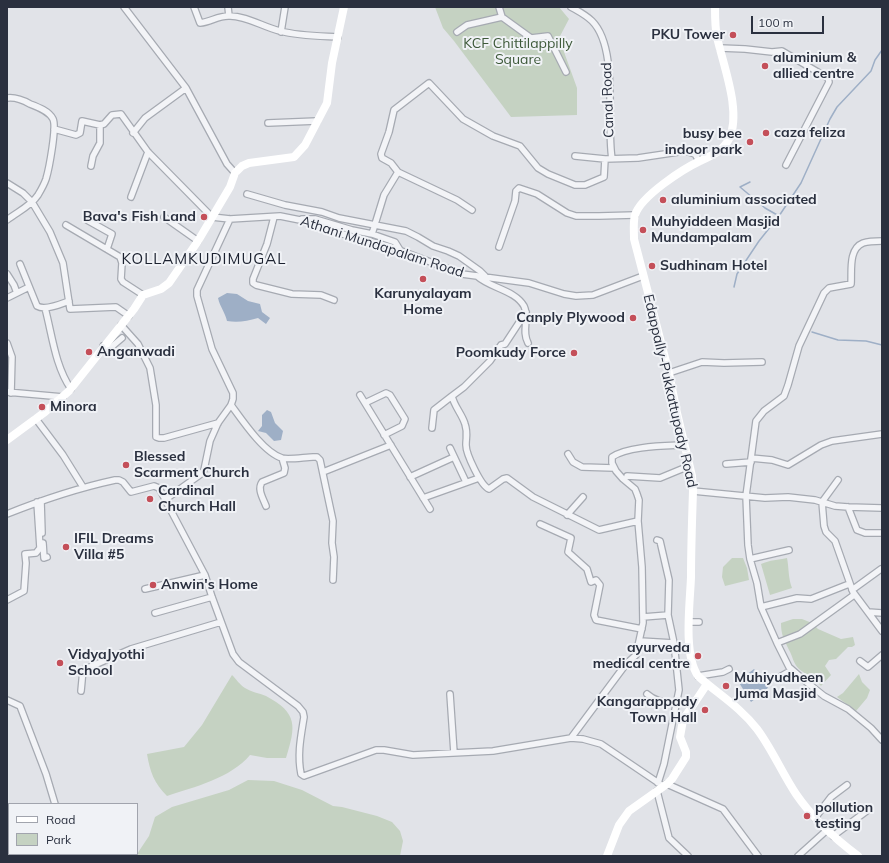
<!DOCTYPE html>
<html>
<head>
<meta charset="utf-8">
<style>
	body { margin:0 }
	#map { position:relative; width:889px; height:863px; overflow:hidden; background:#e1e3e8; font-family:Mulish,sans-serif }
	canvas { display:block }
	.frame { position:absolute; inset:0; border:8px solid #2a303f; pointer-events:none }
	.legend { position:absolute; left:8px; top:803px; width:130px; height:52px; box-sizing:border-box; background:#f0f2f6; border:1px solid #a1a4ad; margin:0; padding:5px 7px; list-style:none; font-size:12px; color:#2a303f }
	.legend li { display:flex; align-items:center; gap:8px; height:20px }
	.legend b { width:20px; border:1px solid #a1a4ad }
	.scale { position:absolute; left:751px; top:16px; width:73px; height:18px; box-sizing:border-box; border:2px solid #2a303f; border-top:0; padding-left:5px; font-size:12px; line-height:14px; white-space:nowrap; color:#2a303f; -webkit-text-stroke:3px #f0f2f6; paint-order:stroke }
</style>
</head>
<body>
<div id="map">
<canvas width="889" height="863"></canvas>
<div class="frame"></div>
<ul class="legend">
<li><b style="height:5px;background:#fff"></b>Road</li>
<li><b style="height:11px;background:#c5d2c2"></b>Park</li>
</ul>
<div class="scale">100 m</div>
</div>
<script>
const ctx = document.querySelector('canvas').getContext('2d');
ctx.lineJoin = 'round';
function fillPath(path, color) {
  ctx.fillStyle = color;
  ctx.fill(path, 'evenodd');
}
function trace(path, color, width, dash) {
  ctx.strokeStyle = color;
  ctx.lineWidth = width;
  ctx.lineCap = dash ? 'butt' : 'round';
  ctx.setLineDash(dash || []);
  ctx.stroke(path);
}
function label(font, color, halo, rows, align = 'center') {
  ctx.font = font + ' Mulish,sans-serif';
  ctx.lineWidth = 4;
  ctx.setLineDash([]);
  ctx.textBaseline = 'middle';
  ctx.strokeStyle = halo;
  ctx.fillStyle = color;
  for (const [text, x, y, turn = 0] of rows) {
    ctx.save();
    ctx.translate(x, y);
    ctx.rotate((+turn || 0) * Math.PI / 180);
    ctx.textAlign = isNaN(turn) ? turn : align;
    if (halo) ctx.strokeText(text, 0, 0);
    ctx.fillText(text, 0, 0);
    ctx.restore();
  }
}
const green = new Path2D(`
	M 435,7 L 559,7 L 569,19 L 559,38 L 577,88 L 577,115 L 511,117 L 454,41 L 443,28 Z
	M 732,558 L 743,558 L 747,568 L 749,580 L 725,586 L 722,577 L 723,567 Z
	M 787,558 C 789,568 788,578 792,588 L 770,595 L 761,564 C 770,560 778,560 787,558 Z
	M 793,619 L 802,619 L 812,623 L 818,629 L 841,639 L 853,637 L 855,645 L 852,647 L 848,647 L 836,659 L 829,660 L 825,666 L 831,675 L 821,686 C 815,679 807,675 799,669 C 793,663 793,657 789,650 C 784,639 781,635 781,623 Z
	M 859,674 L 862,682 L 870,690 L 867,698 L 856,711 L 837,697 L 843,693 Z
	M 232,675 C 236,679 240,685 245,688 C 251,692 259,693 266,696 C 298,713 296,726 286,758 L 267,758 L 250,755 C 231,778 194,787 167,796 C 154,783 150,772 147,754 L 184,747 L 202,725 Z
	M 248,780 L 274,781 L 302,790 L 333,806 L 342,807 L 377,816 L 392,822 L 400,831 L 403,841 L 400,856 L 85,856 L 84,854 L 137,854 L 149,836 L 155,817 L 172,807 L 229,790 Z
	M 7,821 L 9,821 L 9,854 L 52,854 L 53,856 L 7,856 Z`);
const water = new Path2D(`
	M 227,293 L 237,294 L 248,301 L 260,304 L 262,312 L 270,318 L 266,324 L 258,318 C 247,321 238,323 227,321 C 225,312 220,307 218,298 Z
	M 267,410 L 271,412 L 275,423 L 283,431 L 281,440 L 274,441 L 266,433 L 258,431 L 262,426 L 262,415 Z
	M 754,669 L 768,687 L 766,691 L 751,702 L 738,681 Z`);
const stream = new Path2D(`
	M 750,182 L 740,187 L 765,208 L 779,216 L 801,183 L 830,119 L 837,107 L 871,71 L 875,60 L 882,50
	M 734,287 L 737,274 L 759,241 L 779,216
	M 812,332 L 838,340 L 866,341 L 882,345`);
const street = new Path2D(`
	M 124,7 L 186,88 L 227,164 L 235,173
	M 194,7 L 200,23 C 211,22 219,15 230,16 C 247,16 263,27 280,31 C 299,36 319,36 338,37
	M 228,7 L 229,16
	M 499,7 L 502,17 L 531,38 L 548,36 L 566,72
	M 571,7 C 578,11 586,15 592,21 C 619,48 606,122 612,159
	M 281,32 L 285,7
	M 457,32 L 467,25 L 502,17
	M 720,48 L 745,49 L 772,52 L 782,51 L 828,78 L 829,82 L 786,165
	M 7,98 C 15,97 23,100 30,104 C 38,107 49,111 53,119 C 57,127 49,169 46,179 C 44,185 41,190 38,195 C 31,206 17,212 7,220
	M 268,123 L 317,121
	M 54,129 L 76,135 L 80,133 L 82,121 L 100,125
	M 133,133 L 145,118 L 186,88
	M 575,156 L 605,159
	M 91,166 L 93,156 L 100,143 L 100,125 L 104,124 L 112,115 L 121,114 L 148,152 L 212,217 L 230,219 L 280,216 L 300,220 L 335,232 L 391,247 L 462,274 L 529,283 L 564,294 L 576,296 L 593,295 L 643,276
	M 7,183 L 23,193 L 32,202 L 50,232 L 63,263 L 70,309 L 116,307 L 129,316
	M 247,194 L 285,205 L 322,212 L 339,218 L 406,231 L 418,237 L 433,246 L 448,251 L 459,256 L 480,271 L 485,276
	M 131,197 L 148,152
	M 472,210 L 457,200 L 398,172 L 391,163 L 382,158 L 381,154 L 389,132 L 394,110 L 429,83 L 463,119 L 493,136 L 520,146 L 538,168 L 548,174 L 575,185 L 585,185 L 604,177 L 605,159 L 638,158 L 685,151 L 695,154 L 699,161
	M 164,217 L 198,241
	M 274,217 L 267,244 L 253,279 L 253,283 L 256,285 L 292,294 L 321,295 L 334,300
	M 302,219 L 315,219 L 352,230 L 372,234 L 384,195 L 398,172
	M 87,220 L 112,234 L 107,249
	M 66,225 L 120,257 L 122,263 L 121,279 L 123,282 L 143,295
	M 372,234 L 395,242 L 400,250
	M 882,241 C 876,241 869,241 863,243 C 848,249 852,272 851,284 L 829,288 L 824,293 L 799,346 L 788,385 L 784,396 L 764,411 L 756,421 L 746,496 L 748,545 L 750,559 L 757,583 L 761,607 L 777,643 L 789,667 L 804,680 L 824,696 L 848,709 L 871,728 L 882,740
	M 499,247 L 515,201 L 516,191 L 519,188 L 537,194 L 567,213 L 576,216 L 599,216 L 635,215
	M 20,264 L 37,306 C 45,311 61,304 69,301
	M 7,274 L 14,285 L 17,293
	M 477,276 C 490,288 515,290 524,306 C 530,318 521,330 528,343
	M 7,298 L 29,287
	M 45,308 C 52,334 55,366 71,389
	M 526,312 L 505,344 L 501,345 L 490,361 L 464,387 L 452,396 C 454,406 462,414 465,424 C 468,433 466,437 466,445 C 466,454 481,486 489,489 L 503,479 L 507,478 L 533,497 L 599,530 L 638,521
	M 121,325 L 138,344 L 150,368 L 156,405 L 156,437 L 159,438 L 164,438 L 218,423
	M 7,343 L 12,357 L 11,393
	M 103,346 L 109,349 L 122,338
	M 669,373 L 702,362 L 724,363 L 762,362
	M 7,392 L 63,397
	M 360,395 L 430,509
	M 365,403 L 386,393 L 390,395 L 405,419 L 402,426 L 384,435
	M 231,405 C 242,420 264,453 282,458 C 288,460 306,457 313,457 L 317,457 L 320,460 L 333,521 L 332,543 L 334,557 L 333,580
	M 36,419 L 63,455 L 83,487
	M 432,428 L 434,410 L 452,396
	M 450,448 L 466,482
	M 568,454 L 573,462 L 582,467 L 614,468
	M 751,458 L 772,460 L 788,465 L 821,445 L 832,441 L 882,434
	M 726,464 L 751,462
	M 323,472 L 391,445
	M 627,476 L 660,478 L 689,466
	M 410,477 L 454,457
	M 838,480 L 822,502 L 824,526 L 826,532 L 835,541 L 853,592 L 882,631
	M 693,491 L 765,498 L 788,497 L 815,500 L 835,506 L 848,507 L 882,508
	M 423,498 L 479,478
	M 166,499 L 201,474 L 204,470 L 210,441 L 218,423 L 231,405 L 233,399 L 233,393 L 212,349 L 197,296 L 197,290 L 230,219
	M 41,501 L 42,533
	M 266,506 C 263,498 257,489 262,482 L 284,473 L 285,468 L 282,458
	M 848,507 L 857,530 L 865,533 L 882,533
	M 7,514 C 42,500 78,488 115,480 L 119,480 L 123,482 L 131,492 L 154,486 L 159,488 L 205,575 L 212,597 L 233,654 L 239,662 L 298,706 L 303,712 L 304,717 C 301,736 297,754 301,774 L 304,776 L 376,750 L 384,750 L 413,755 L 493,751 L 571,738 L 583,739 L 601,744 L 663,786
	M 567,515 L 583,497
	M 540,524 L 571,538 L 568,552 L 587,569 L 591,582 L 596,580 L 600,585 L 594,615 L 596,620 L 642,629
	M 657,540 L 660,541 L 669,580 L 668,615 L 674,643 L 679,690 L 664,764 L 658,783
	M 43,543 L 44,558 L 47,557
	M 750,559 L 789,550
	M 145,589 L 205,575
	M 852,590 L 881,569
	M 7,600 L 24,591 L 26,563 L 25,554 L 36,553 L 40,548 L 37,502
	M 761,607 L 797,598 L 811,599 L 849,584
	M 868,612 L 882,613
	M 155,613 L 212,597
	M 643,617 L 668,615
	M 689,622 L 699,622
	M 640,641 L 674,643
	M 777,643 L 800,634 L 854,595
	M 860,661 L 868,667 L 882,655
	M 698,676 L 723,672 L 729,669
	M 778,678 L 792,670
	M 81,691 L 83,670 L 131,649 L 221,622
	M 450,694 L 454,753
	M 647,694 C 656,702 665,702 677,704
	M 7,700 L 20,706 L 46,774 L 55,804
	M 571,738 L 626,664 L 636,655 L 643,623 L 642,567 L 638,521 L 639,500 L 637,494 L 635,489 L 623,479 L 616,471 L 612,463 L 612,457 C 628,446 664,446 684,445
	M 667,784 L 723,809 L 758,856
	M 657,791 L 669,838 L 688,856
	M 815,818 L 831,797 L 847,785
	M 833,836 L 868,810
	M 68,854 L 68,856
	M 798,856 L 827,830`);
const secondary = new Path2D(`
	M 715,7 C 715,17 715,28 717,37 C 723,65 742,112 729,139 C 723,151 711,156 700,161 C 683,169 641,196 635,215 C 633,222 634,231 634,239 L 669,373 L 677,413 L 692,476 L 693,491 C 692,520 691,549 691,577 C 690,604 683,654 698,676 C 719,695 739,706 757,729 C 772,749 782,773 796,794 C 813,819 834,838 858,856
	M 7,440 L 45,412 L 69,391 L 134,309 L 143,295 L 161,289 L 169,283 L 198,241 L 230,187 L 235,173 L 242,166 L 249,163 L 294,157 L 305,145 L 327,103 L 332,63 L 344,7
	M 607,856 L 619,825 L 629,811 L 667,784 L 672,779 L 686,757 L 686,752 L 680,737 L 683,720 L 707,684`);
const markers = [
	[733,35,4,"#c44f59"],
	[765,66,4,"#c44f59"],
	[766,133,4,"#c44f59"],
	[750,142,4,"#c44f59"],
	[663,200,4,"#c44f59"],
	[204,217,4,"#c44f59"],
	[643,230,4,"#c44f59"],
	[652,266,4,"#c44f59"],
	[423,279,4,"#c44f59"],
	[633,318,4,"#c44f59"],
	[89,352,4,"#c44f59"],
	[574,353,4,"#c44f59"],
	[42,407,4,"#c44f59"],
	[126,465,4,"#c44f59"],
	[150,499,4,"#c44f59"],
	[66,547,4,"#c44f59"],
	[153,585,4,"#c44f59"],
	[698,656,4,"#c44f59"],
	[60,663,4,"#c44f59"],
	[726,686,4,"#c44f59"],
	[705,710,4,"#c44f59"],
	[807,816,4,"#c44f59"]
];
const poiNames = [
	["PKU Tower",725,35,"right"],
	["aluminium &",773,58],
	["allied centre",773,74],
	["caza feliza",774,133],
	["busy bee",742,134,"right"],
	["indoor park",742,150,"right"],
	["aluminium associated",671,200],
	["Bava's Fish Land",196,217,"right"],
	["Muhyiddeen Masjid",651,222],
	["Mundampalam",651,238],
	["Sudhinam Hotel",660,266],
	["Karunyalayam",423,294,"center"],
	["Home",423,310,"center"],
	["Canply Plywood",625,318,"right"],
	["Anganwadi",97,352],
	["Poomkudy Force",566,353,"right"],
	["Minora",50,407],
	["Blessed",134,457],
	["Scarment Church",134,473],
	["Cardinal",158,491],
	["Church Hall",158,507],
	["IFIL Dreams",74,539],
	["Villa #5",74,555],
	["Anwin's Home",161,585],
	["ayurveda",690,648,"right"],
	["medical centre",690,664,"right"],
	["VidyaJyothi",68,655],
	["School",68,671],
	["Muhiyudheen",734,678],
	["Juma Masjid",734,694],
	["Kangarappady",697,702,"right"],
	["Town Hall",697,718,"right"],
	["pollution",815,808],
	["testing",815,824]
];
const parkNames = [
	["KCF Chittilappilly",518,44],
	["Square",518,60]
];
const streetNames = [
	["Canal Road",608,100,-92],
	["Athani Mundapalam Road",382,247,18],
	["Edappally-Pukkattupady Road",670,391,77]
];
const neighbourhoodNames = [
	["KOLLAMKUDIMUGAL",204,259]
];
fillPath(green, '#c5d2c2');
fillPath(water, '#9eafc6');
trace(stream, '#9eafc6', 1.5);
trace(street, '#a6aab2', 8);
trace(street, '#f3f4f7', 5.5);
trace(secondary, '#fff', 8);
for (const [x, y, r, color] of markers) {
  const dot = new Path2D();
  dot.arc(x, y, r, 0, 2 * Math.PI);
  ctx.fillStyle = color;
  ctx.fill(dot);
  trace(dot, '#f0f2f6', 1.5);
}
label('bold 14px', '#2a303f', '#f0f2f6', poiNames, 'left');
label('14px', '#3d5939', '#f0f2f6', parkNames);
label('14px', '#2a303f', '#f0f2f6', streetNames);
ctx.letterSpacing = '1px';
label('15px', '#1c2230', '#f0f2f6', neighbourhoodNames);
ctx.letterSpacing = '0px';
</script>
</body>
</html>
